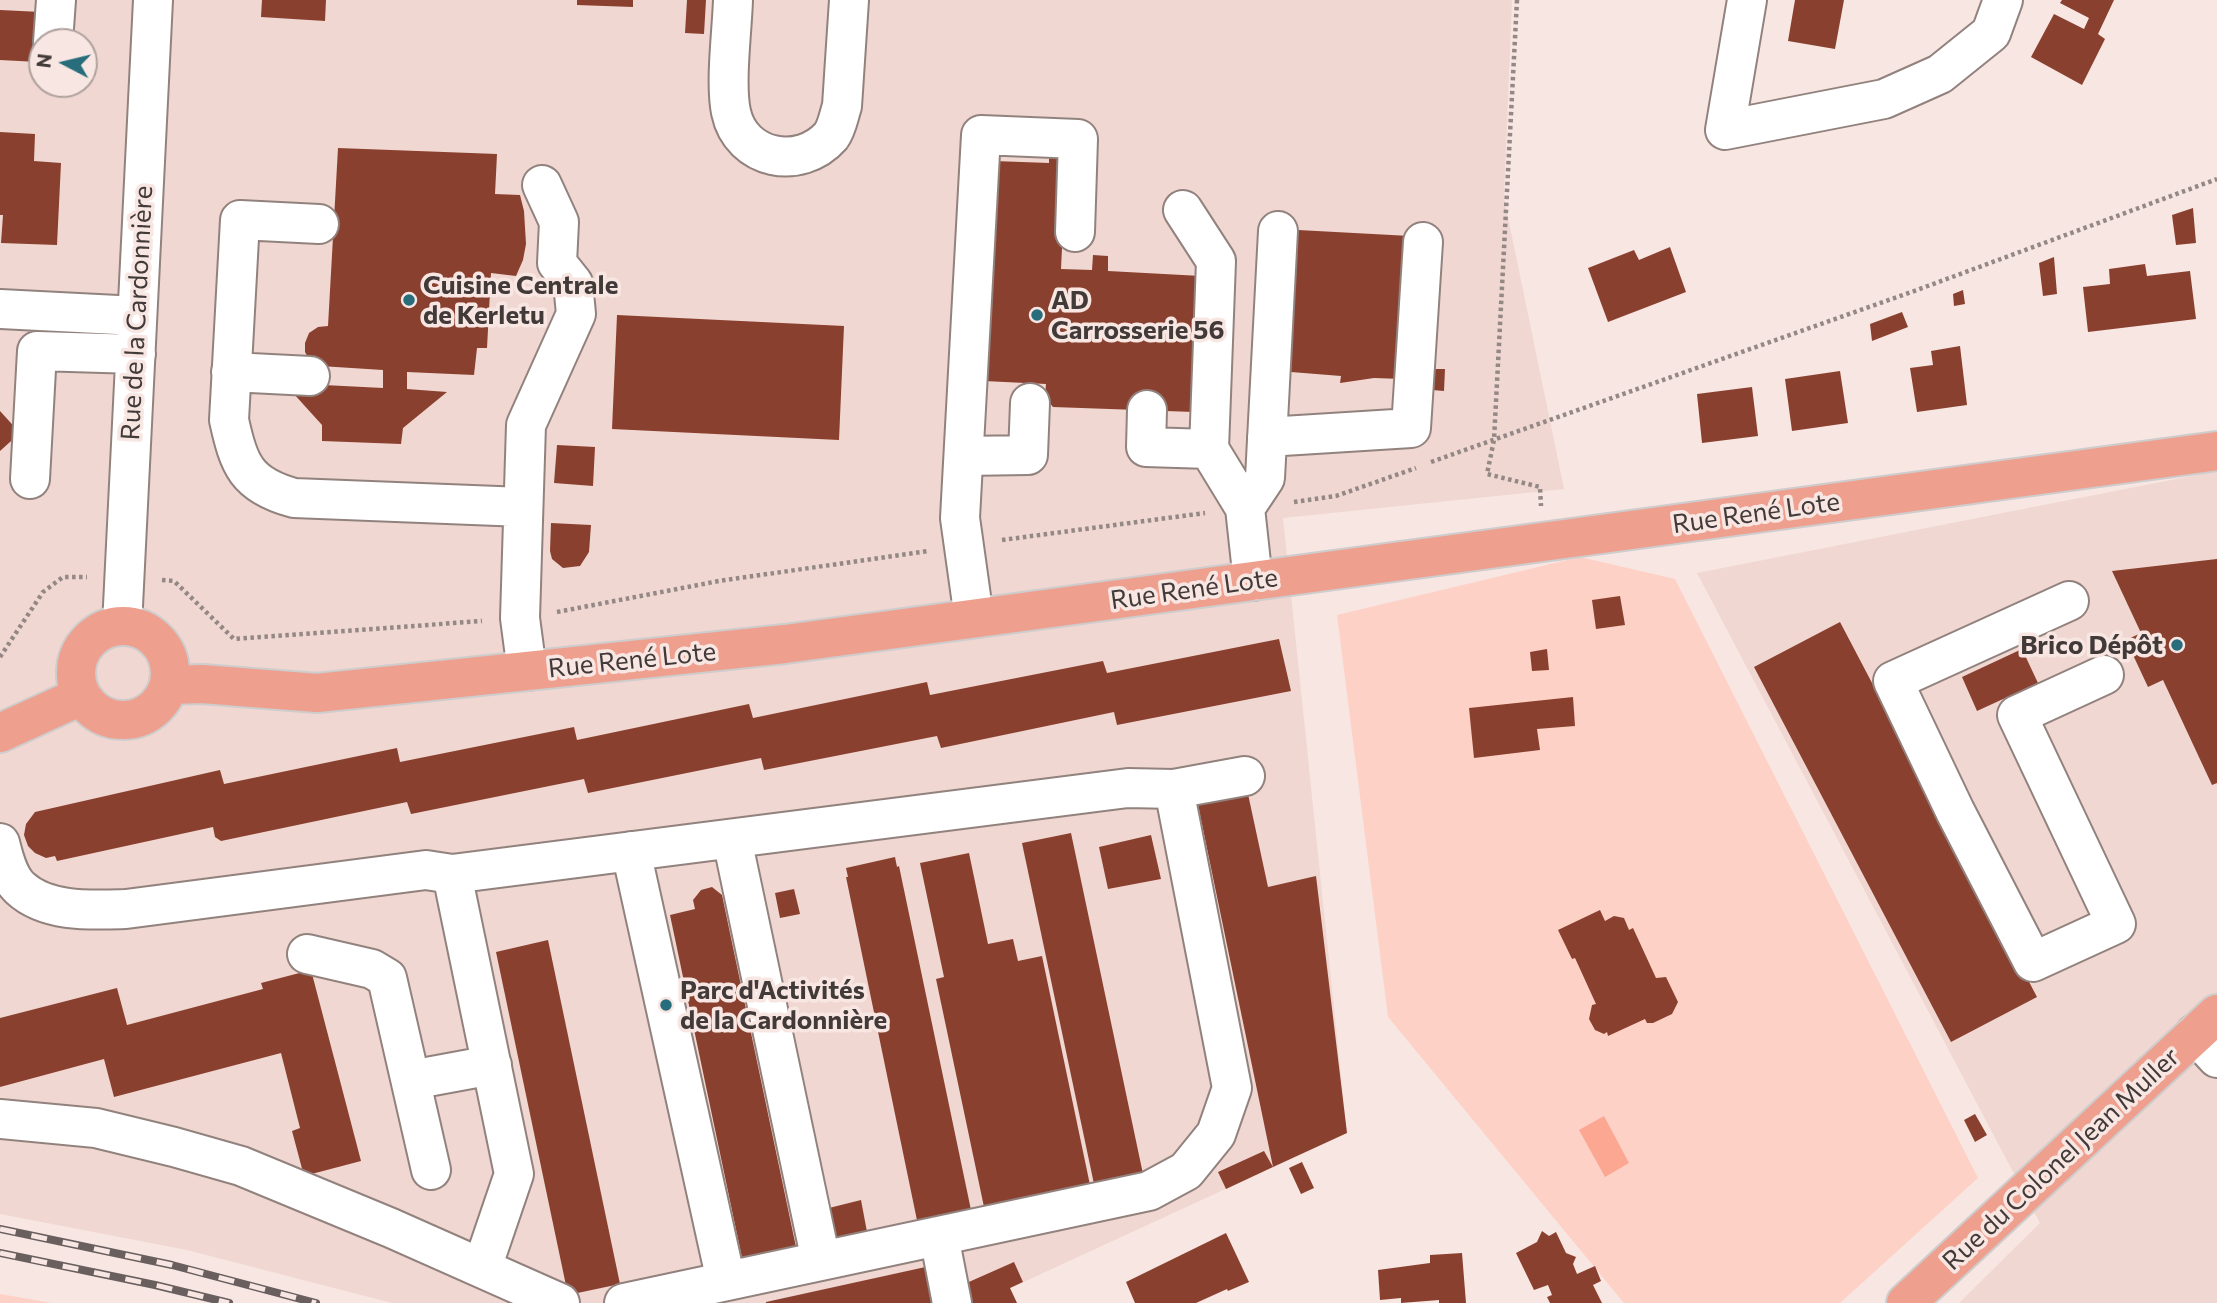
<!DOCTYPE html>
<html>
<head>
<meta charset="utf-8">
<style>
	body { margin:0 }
	#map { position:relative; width:2217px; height:1303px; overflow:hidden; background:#f8e6e2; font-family:Commissioner,sans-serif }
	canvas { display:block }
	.north { position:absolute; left:28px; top:28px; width:70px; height:70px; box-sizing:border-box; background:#f8e6e2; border:2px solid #afa19e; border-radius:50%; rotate:277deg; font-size:19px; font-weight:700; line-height:28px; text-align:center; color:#413a39 }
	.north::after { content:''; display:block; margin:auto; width:24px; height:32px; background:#276d7c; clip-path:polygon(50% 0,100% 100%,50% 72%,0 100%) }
</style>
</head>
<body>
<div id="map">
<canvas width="2217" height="1303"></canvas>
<div class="north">N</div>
</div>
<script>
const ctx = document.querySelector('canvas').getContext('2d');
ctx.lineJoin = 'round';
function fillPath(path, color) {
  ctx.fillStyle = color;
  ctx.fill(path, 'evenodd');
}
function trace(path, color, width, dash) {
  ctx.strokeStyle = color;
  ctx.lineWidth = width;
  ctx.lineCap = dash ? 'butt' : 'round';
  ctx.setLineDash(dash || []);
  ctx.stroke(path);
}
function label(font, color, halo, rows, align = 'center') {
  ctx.font = font + ' Commissioner,sans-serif';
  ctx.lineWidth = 7;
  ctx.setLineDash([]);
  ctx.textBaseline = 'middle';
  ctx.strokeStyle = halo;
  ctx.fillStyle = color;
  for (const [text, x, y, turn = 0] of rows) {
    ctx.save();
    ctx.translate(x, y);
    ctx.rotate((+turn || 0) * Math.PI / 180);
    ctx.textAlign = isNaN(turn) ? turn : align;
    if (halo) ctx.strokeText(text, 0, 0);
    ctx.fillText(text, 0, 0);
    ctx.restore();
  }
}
const built = new Path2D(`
	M 0,0 L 1512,0 L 1504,198 L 1564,489 L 1283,518 L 1347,1133 L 978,1303 L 392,1303 L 187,1250 L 0,1214 ZM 42,42 L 84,42 L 84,84 L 42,84 Z
	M 2217,471 L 2217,1303 L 1959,1303 L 2040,1223 L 1697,573 Z`);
const green = new Path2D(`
	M 1580,557 L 1675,579 L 1978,1178 L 1840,1303 L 1624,1303 L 1388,1017 L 1337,615 Z
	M 0,1294 L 52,1303 L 0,1303 Z`);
const water = new Path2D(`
	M 1604,1116 L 1629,1163 L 1605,1177 L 1579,1130 Z`);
const building = new Path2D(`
	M 262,0 L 326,0 L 325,21 L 261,17 Z
	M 577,0 L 633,0 L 633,7 L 577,5 Z
	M 687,0 L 706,0 L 704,34 L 685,33 Z
	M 1795,0 L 1844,0 L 1835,49 L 1788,41 Z
	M 2062,0 L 2114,0 L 2098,34 L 2105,39 L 2082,85 L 2031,57 L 2054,14 L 2084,29 L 2089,18 L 2060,3 Z
	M 0,10 L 41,12 L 38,62 L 0,60 Z
	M 0,132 L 35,134 L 34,161 L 61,163 L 57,245 L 1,243 L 3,215 L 0,215 Z
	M 338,148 L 497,154 L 495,194 L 520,195 L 524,211 L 526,244 L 523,260 L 516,276 L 491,273 L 487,348 L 477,348 L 474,375 L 407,372 L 407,389 L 447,392 L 403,428 L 401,444 L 322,441 L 322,425 L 284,383 L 383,388 L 383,370 L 320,366 L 310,361 L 305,352 L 305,343 L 309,333 L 318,327 L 328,326 Z
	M 1049,154 L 1064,154 L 1066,163 L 1061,269 L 1092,270 L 1093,255 L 1108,256 L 1108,271 L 1201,276 L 1194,412 L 1053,407 L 1045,397 L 1046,384 L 984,381 L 994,161 L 1049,163 Z
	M 2193,208 L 2196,243 L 2176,245 L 2172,215 Z
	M 1298,230 L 1410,236 L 1402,379 L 1374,378 L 1340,383 L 1341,376 L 1291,372 Z
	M 1670,247 L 1686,292 L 1608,322 L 1588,268 L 1634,250 L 1639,260 Z
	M 2054,257 L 2057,294 L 2043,296 L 2039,263 Z
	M 2145,264 L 2147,276 L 2190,271 L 2196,319 L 2088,332 L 2083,287 L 2110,284 L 2109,269 Z
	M 1963,290 L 1965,304 L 1954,306 L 1953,294 Z
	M 1902,312 L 1908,327 L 1872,341 L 1870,324 Z
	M 617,315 L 844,326 L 839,440 L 612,429 Z
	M 1960,346 L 1967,405 L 1917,412 L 1910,368 L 1933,365 L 1931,351 Z
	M 1433,369 L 1445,369 L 1444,391 L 1432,390 Z
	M 1840,371 L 1848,423 L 1792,431 L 1785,379 Z
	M 1752,387 L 1758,436 L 1702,443 L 1697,394 Z
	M 0,411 L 20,433 L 0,451 Z
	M 557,445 L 595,447 L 593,486 L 554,483 Z
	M 551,523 L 591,525 L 589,552 L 580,566 L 563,568 L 552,559 L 550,551 Z
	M 2217,559 L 2217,783 L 2212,785 L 2163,680 L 2148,687 L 2126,640 L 2141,633 L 2112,571 Z
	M 1620,596 L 1625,625 L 1596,629 L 1592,600 Z
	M 1840,622 L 2037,997 L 1951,1042 L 1754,667 Z
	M 1279,639 L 1291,691 L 1117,725 L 1114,712 L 941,748 L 937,736 L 764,770 L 761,758 L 588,793 L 584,779 L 411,814 L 407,802 L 221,841 L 215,837 L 213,827 L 57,861 L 55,856 L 46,858 L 35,853 L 28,846 L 24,835 L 26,824 L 35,812 L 220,770 L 224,784 L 397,748 L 400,762 L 574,727 L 577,740 L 749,704 L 753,718 L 927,682 L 930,695 L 1103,661 L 1107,673 Z
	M 1547,649 L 1549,670 L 1532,671 L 1530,652 Z
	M 2022,649 L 2038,683 L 1977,711 L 1962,677 Z
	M 1573,697 L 1575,726 L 1537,729 L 1540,750 L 1474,758 L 1469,708 Z
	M 1248,794 L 1268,887 L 1316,876 L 1347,1133 L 1273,1167 L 1226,1189 L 1218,1172 L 1264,1151 L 1273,1167 L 1198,805 Z
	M 1071,833 L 1143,1174 L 1094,1184 L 1022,843 Z
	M 1151,835 L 1161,879 L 1108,889 L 1099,847 Z
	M 969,853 L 988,944 L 1013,939 L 1018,961 L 1042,956 L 1090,1185 L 984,1207 L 936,979 L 944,977 L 920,863 Z
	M 895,857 L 897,867 L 899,866 L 971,1210 L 919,1230 L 846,877 L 848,877 L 846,868 Z
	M 712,887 L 722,895 L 796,1247 L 742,1258 L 670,915 L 695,909 L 693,900 L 701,890 Z
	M 794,889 L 800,914 L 780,918 L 775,893 Z
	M 1600,910 L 1605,921 L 1614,916 L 1624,918 L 1629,930 L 1633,928 L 1656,978 L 1666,977 L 1678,1002 L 1672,1014 L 1653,1023 L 1647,1023 L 1645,1019 L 1608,1036 L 1607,1032 L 1604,1034 L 1595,1030 L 1589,1019 L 1592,1005 L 1596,1004 L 1575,958 L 1572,959 L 1558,930 Z
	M 548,940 L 620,1284 L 568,1295 L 496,952 Z
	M 311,970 L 361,1161 L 304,1176 L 292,1131 L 300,1128 L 281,1053 L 114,1097 L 104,1059 L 0,1087 L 0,1018 L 117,988 L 127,1025 L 263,989 L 261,983 Z
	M 1975,1114 L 1987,1135 L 1975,1142 L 1964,1120 Z
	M 1302,1162 L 1314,1188 L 1301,1194 L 1289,1168 Z
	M 861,1200 L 867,1232 L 831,1239 L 825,1209 Z
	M 1542,1231 L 1549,1236 L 1556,1232 L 1566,1253 L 1576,1257 L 1573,1264 L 1577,1274 L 1595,1266 L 1601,1281 L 1593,1285 L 1602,1303 L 1550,1303 L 1547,1297 L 1552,1295 L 1548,1285 L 1534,1290 L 1516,1253 L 1537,1242 Z
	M 1226,1233 L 1249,1282 L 1228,1291 L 1227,1289 L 1196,1303 L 1135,1303 L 1126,1282 Z
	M 1462,1253 L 1466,1303 L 1439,1303 L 1439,1300 L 1401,1303 L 1401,1298 L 1380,1300 L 1378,1270 L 1430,1263 L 1430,1255 Z
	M 1014,1262 L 1023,1282 L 1010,1288 L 1017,1303 L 968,1303 L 962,1285 Z
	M 930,1266 L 937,1303 L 766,1303 L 766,1302 Z`);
const path = new Path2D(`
	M 1517,0 L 1494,440 L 1487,474 L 1540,487 L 1541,506
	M 1431,462 L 1917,290 L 2217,179
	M 1294,502 L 1336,496 L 1416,468
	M 1002,540 L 1205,513
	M 162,580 L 174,581 L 234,639 L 482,621
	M 557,612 L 719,581 L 928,551
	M 0,657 L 43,592 L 63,577 L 87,577`);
const minor = new Path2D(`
	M 733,0 C 732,31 725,83 731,112 C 741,160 800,171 831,136 C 837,128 839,115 842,106 L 849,0
	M 1747,0 L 1725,130 L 1884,99 L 1940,74 L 1991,33 L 2003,0
	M 53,42 L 56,0
	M 1183,210 L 1216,261 L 1209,449 L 1245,508 L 1253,581
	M 319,224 L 240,220 L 229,420 C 239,465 246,485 294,498 L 523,507
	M 0,309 L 137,316
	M 231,372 L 310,376
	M 1147,410 L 1146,447 L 1209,449
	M 1267,437 L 1411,428 L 1423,242
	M 964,456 L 1028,455 L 1030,403
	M 30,479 L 37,351 L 136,354
	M 1245,508 L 1265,478 L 1278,231
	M 2069,601 L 1893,681 L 1955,811 L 2033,962 L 2116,924 L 2017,715 L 2104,675
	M 974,618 L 960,518 L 981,135 L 1078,139 L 1075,232
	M 122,626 L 153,0
	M 527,671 L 520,618 L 526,425 L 576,314 L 573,283 L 557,263 L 559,222 L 542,185
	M 732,839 L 821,1261
	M 0,843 C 4,858 8,877 20,888 C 47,913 92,910 126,909 L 426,870 L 452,874 L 1128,788 L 1174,789 L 1245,776
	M 631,851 L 726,1281
	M 452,874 L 514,1174 L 482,1268
	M 307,954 L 372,969 L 387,978 L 431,1170
	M 2195,1034 L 2217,1058
	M 411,1080 L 492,1065
	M 0,1119 L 96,1128 L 174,1147 L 241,1166 L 391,1228 L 560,1303
	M 939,1236 L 952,1303
	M 624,1303 L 1149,1191 L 1186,1171 L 1216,1134 L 1232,1088 L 1174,789`);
const major = new Path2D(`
	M76 673a47 47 0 1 1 94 0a47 47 0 1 1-94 0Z
	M 169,685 L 202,684 L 317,693 L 785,644 L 2217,451
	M 0,733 L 81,696
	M 1906,1303 L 2217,1014`);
const rail = new Path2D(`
	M 0,1229 L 172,1265 L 316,1303
	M 0,1253 L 155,1285 L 229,1303`);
const markers = [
	[409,300,7,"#276d7c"],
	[1037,315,7,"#276d7c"],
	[2177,645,7,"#276d7c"],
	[666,1005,7,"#276d7c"]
];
const poiNames = [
	["Cuisine Centrale",423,285],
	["de Kerletu",423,315],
	["AD",1051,300],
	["Carrosserie 56",1051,330],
	["Brico Dépôt",2163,645,"right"],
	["Parc d'Activités",680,990],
	["de la Cardonnière",680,1020]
];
const streetNames = [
	["Rue de la Cardonnière",137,313,-87],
	["Rue René Lote",1756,513,-8],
	["Rue René Lote",1194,589,-8],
	["Rue René Lote",632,660,-6],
	["Rue du Colonel Jean Muller",2061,1159,-43]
];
fillPath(built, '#f0d7d1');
fillPath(green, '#fed1c6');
fillPath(water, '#fba792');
fillPath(building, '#8a402f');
trace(minor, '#92827e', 42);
trace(major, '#cecccc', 42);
trace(path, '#948886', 4.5, [3.5, 3.5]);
trace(minor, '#fff', 38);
trace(major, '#ef9f8d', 38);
trace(rail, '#695f5e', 8);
trace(rail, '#f8e6e2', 5, [16]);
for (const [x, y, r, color] of markers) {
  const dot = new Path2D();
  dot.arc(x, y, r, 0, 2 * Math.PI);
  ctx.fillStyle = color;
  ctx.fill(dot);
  trace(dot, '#f8e6e2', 2.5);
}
label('bold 26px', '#413a39', '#f8e6e2', poiNames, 'left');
label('26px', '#413a39', '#f8e6e2', streetNames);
</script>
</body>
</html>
